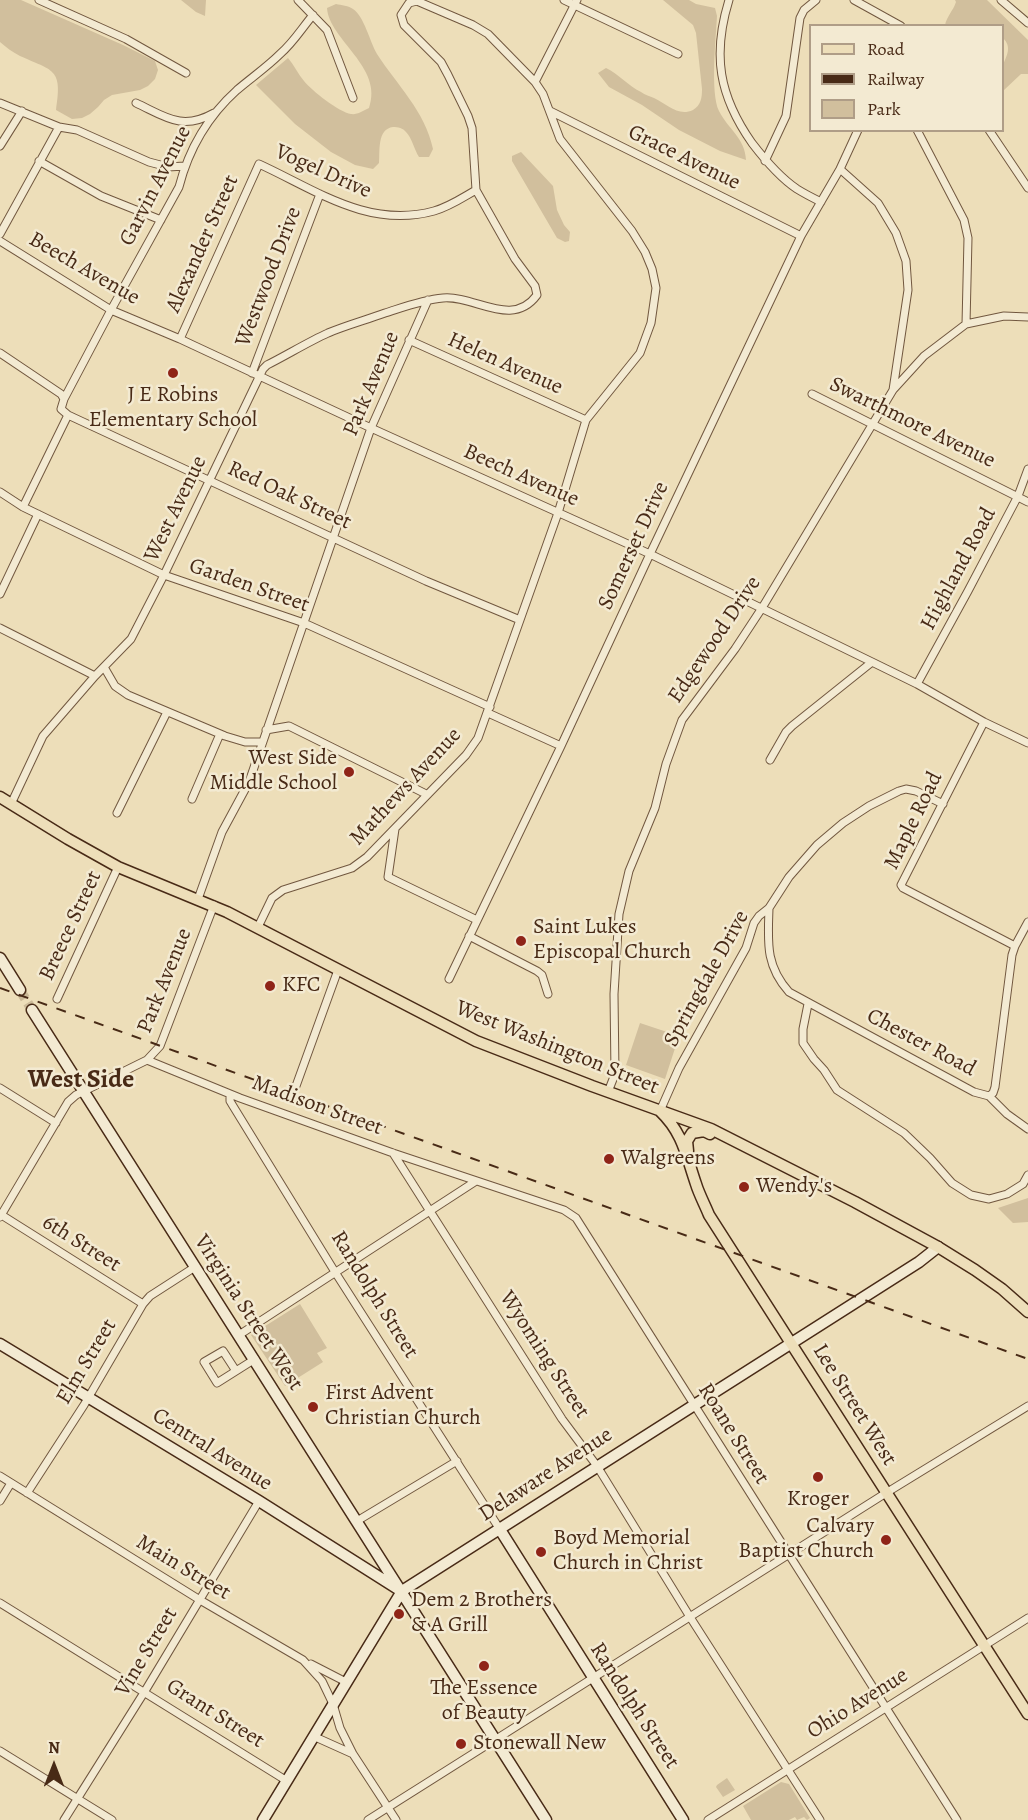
<!DOCTYPE html>
<html>
<head>
<meta charset="utf-8">
<style>
	body { margin:0 }
	#map { position:relative; width:1028px; height:1820px; overflow:hidden; background:#eddeb9; font-family:Alegreya,serif }
	canvas { display:block }
	.legend { position:absolute; left:809px; top:24px; width:195px; height:108px; box-sizing:border-box; background:#f3ead2; border:2px solid #af9d87; margin:0; padding:8px 10px; list-style:none; font-size:18px; color:#482a16 }
	.legend li { display:flex; align-items:center; gap:12px; height:30px }
	.legend b { width:30px; border:2px solid #af9d87 }
	.north { position:absolute; left:24px; top:1736px; width:60px; height:60px; -webkit-text-stroke:4px #f3ead2; paint-order:stroke; rotate:0deg; font-size:16px; font-weight:700; line-height:24px; text-align:center; color:#482a16 }
	.north::after { content:''; display:block; margin:auto; width:21px; height:27px; background:#482a16; clip-path:polygon(50% 0,100% 100%,50% 72%,0 100%) }
</style>
</head>
<body>
<div id="map">
<canvas width="1028" height="1820"></canvas>
<ul class="legend">
<li><b style="height:8px;background:#eddeb9"></b>Road</li>
<li><b style="height:8px;background:#482a16"></b>Railway</li>
<li><b style="height:16px;background:#d1bf9d"></b>Park</li>
</ul>
<div class="north">N</div>
</div>
<script>
const ctx = document.querySelector('canvas').getContext('2d');
ctx.lineJoin = 'round';
function fillPath(path, color) {
  ctx.fillStyle = color;
  ctx.fill(path, 'evenodd');
}
function trace(path, color, width, dash) {
  ctx.strokeStyle = color;
  ctx.lineWidth = width;
  ctx.lineCap = dash ? 'butt' : 'round';
  ctx.setLineDash(dash || []);
  ctx.stroke(path);
}
function label(font, color, halo, rows, align = 'center') {
  ctx.font = font + ' Alegreya,serif';
  ctx.lineWidth = 5;
  ctx.setLineDash([]);
  ctx.textBaseline = 'middle';
  ctx.strokeStyle = halo;
  ctx.fillStyle = color;
  for (const [text, x, y, turn = 0] of rows) {
    ctx.save();
    ctx.translate(x, y);
    ctx.rotate((+turn || 0) * Math.PI / 180);
    ctx.textAlign = isNaN(turn) ? turn : align;
    if (halo) ctx.strokeText(text, 0, 0);
    ctx.fillText(text, 0, 0);
    ctx.restore();
  }
}
const green = new Path2D(`
	M 0,0 L 21,0 L 123,45 L 155,61 L 158,70 L 155,79 L 148,86 L 140,90 L 112,95 L 104,100 L 98,107 L 90,114 L 82,118 L 72,119 L 56,110 C 63,68 53,71 20,56 C 12,52 6,47 0,42 Z
	M 181,0 L 206,0 L 205,16 L 196,12 Z
	M 663,0 L 689,0 L 696,4 L 715,8 L 717,16 C 716,37 710,93 719,111 C 728,129 745,138 746,160 L 720,151 L 679,130 L 642,105 L 609,87 L 598,73 L 606,68 C 619,74 628,86 641,92 C 645,95 650,96 654,98 C 667,104 678,117 693,110 C 701,105 702,98 702,89 L 696,33 L 693,25 Z
	M 955,0 L 987,0 L 1028,40 L 1028,74 L 1021,74 L 1003,91 C 1002,83 1001,73 1003,65 C 1007,55 1012,47 1003,38 L 1002,26 L 945,25 C 947,16 953,11 956,2 Z
	M 336,4 C 341,5 349,6 353,9 C 364,16 370,42 377,54 C 397,85 425,111 433,149 L 429,157 L 419,157 C 414,149 412,138 406,132 C 403,128 398,127 393,127 C 377,129 380,151 379,163 L 373,169 L 355,165 L 331,152 L 295,124 L 256,85 L 288,58 C 294,65 298,74 304,81 C 312,91 339,112 351,114 C 357,115 363,111 369,108 C 384,67 329,40 327,8 Z
	M 521,152 L 553,186 L 557,210 L 564,225 L 570,232 L 569,241 L 565,242 L 557,238 L 512,161 L 512,156 Z
	M 640,1023 L 679,1036 L 665,1079 L 626,1065 Z
	M 1028,1198 L 1028,1222 L 1013,1223 L 998,1208 Z
	M 300,1304 L 327,1348 L 317,1353 L 323,1362 L 285,1386 L 251,1335 Z
	M 727,1778 L 735,1790 L 723,1797 L 716,1787 L 717,1785 Z
	M 781,1782 L 789,1784 L 810,1818 L 807,1820 L 804,1817 L 797,1820 L 795,1817 L 789,1820 L 751,1820 L 743,1806 Z`);
const secondaryTunnel = new Path2D(`
	M 20,990 L 32,1010`);
const street = new Path2D(`
	M 39,0 L 126,39 L 186,73
	M 298,0 L 327,30 L 353,98
	M 564,0 L 678,54
	M 729,0 C 712,55 719,96 752,143 C 765,160 779,177 797,189 C 805,194 813,198 821,202
	M 854,0 L 901,26
	M 1001,0 L 1028,23
	M 535,82 L 577,0
	M 0,103 L 59,127 L 77,130 L 149,162 L 168,167 L 185,166
	M 136,103 C 166,117 182,131 214,113
	M 550,111 L 801,236
	M 917,130 L 964,220 L 968,238 L 966,324
	M 989,130 L 1028,188
	M 0,146 L 22,111
	M 39,161 L 101,196 L 161,220
	M 765,161 L 786,116 L 800,18 L 804,10 L 816,0
	M 840,169 L 878,203 L 896,233 L 906,261 L 908,290 L 893,390
	M 0,234 L 59,127
	M 0,241 L 111,310 L 180,339 L 371,428 L 650,554 L 872,662 L 917,684 L 984,722 L 1028,743
	M 180,339 L 259,164 C 316,190 368,229 434,211 C 449,207 462,198 476,190
	M 409,340 L 586,420
	M 0,353 L 61,394 L 64,399 L 61,409 L 68,415 L 426,581 L 520,620
	M 252,373 L 320,194
	M 812,394 L 1028,502
	M 64,399 L 111,310 L 179,187 C 189,148 207,117 237,90 C 251,78 267,67 280,54 C 293,43 302,28 313,15
	M 0,492 L 23,507 L 164,575 L 304,623 L 490,707
	M 23,507 L 68,415
	M 0,594 L 38,514
	M 0,628 L 95,676
	M 104,667 L 115,686 L 128,695 L 225,736 L 245,742 L 262,742
	M 917,684 L 968,591 L 1018,496 L 1028,469
	M 488,713 L 561,746
	M 984,722 L 901,885 L 903,888 L 1015,946
	M 266,730 L 289,726 L 426,794
	M 770,760 L 786,732 L 792,726 L 872,662
	M 192,799 L 220,734
	M 11,804 L 43,736 L 95,676 L 131,639 L 164,575 L 263,369 L 267,365 C 287,355 308,342 328,333 C 347,325 366,320 385,313 C 404,307 422,300 443,298 C 475,295 512,329 537,295 L 535,286 L 515,259 L 476,190 L 472,128 L 468,116 L 448,75 L 441,62 L 404,25 L 401,15 L 409,3 L 417,1 L 473,25 L 488,34 L 535,82 L 543,94 L 560,139 L 632,231 L 645,252 L 652,269 L 656,288 L 651,323 L 640,353 L 586,420 L 558,513 L 478,738 L 466,755 L 367,857 L 352,868 L 283,890 L 272,898 L 258,927
	M 117,813 L 167,712
	M 395,829 L 388,877 L 477,920
	M 198,899 L 222,832 L 249,782 L 371,428 L 428,300
	M 769,908 C 768,942 765,965 789,992 L 974,1092 L 989,1096
	M 469,936 L 537,971 L 542,975 L 548,994
	M 449,979 L 561,746 L 650,554 L 801,236 L 840,169 L 858,130
	M 57,999 L 118,867
	M 808,1004 L 803,1029 L 803,1043 L 814,1059 L 824,1070 L 837,1090 L 904,1133 L 930,1158 L 952,1183 L 971,1195 L 989,1199 L 1007,1194 L 1023,1184 L 1028,1175
	M 147,1060 L 240,1098 L 393,1153 L 564,1210 L 576,1218 L 957,1820
	M 296,1086 L 338,970
	M 0,1088 L 56,1123
	M 608,1092 L 615,1074 L 614,994 L 619,914 L 629,871 L 655,808 L 666,764 L 682,720 L 735,649 L 762,608 L 893,390 L 924,356 L 966,324 L 1004,316 L 1028,317
	M 230,1094 L 230,1101 L 233,1106 L 335,1272 L 499,1528
	M 989,1096 L 993,1093 L 995,1087 L 1012,955 L 1015,946 L 1028,922
	M 989,1096 L 1007,1114 L 1028,1129
	M 660,1111 L 679,1068 L 746,948 L 754,923 L 759,916 L 769,908 L 789,877 L 817,845 L 843,823 L 869,806 L 899,791 L 906,789 L 916,791 L 943,804
	M 393,1153 L 562,1419 L 597,1466 L 690,1617 L 820,1820
	M 0,1214 L 143,1304
	M 0,1217 L 68,1102 L 76,1095 L 147,1060 L 160,1046 L 214,905
	M 239,1335 L 476,1181
	M 236,1371 L 223,1351 L 204,1362 L 217,1383 L 255,1359
	M 0,1476 L 200,1600 L 303,1660 L 322,1681 L 333,1704 L 340,1728 L 353,1754 L 396,1820
	M 27,1493 L 84,1405 L 143,1304 L 150,1296 L 195,1267
	M 0,1501 L 11,1483
	M 357,1521 L 457,1461
	M 0,1603 L 287,1781
	M 311,1664 L 346,1682
	M 313,1736 L 353,1754
	M 0,1751 L 112,1820
	M 64,1820 L 145,1691 L 259,1501
	M 368,1820 L 886,1493 L 1028,1406
	M 708,1820 L 1028,1618`);
const secondary = new Path2D(`
	M 0,958 L 20,990
	M 32,1010 L 546,1820
	M 0,1344 L 259,1501 L 398,1589
	M 499,1528 L 683,1820
	M 263,1820 L 402,1591 L 919,1262 L 938,1247`);
const primary = new Path2D(`
	M 0,797 L 68,839 L 118,867 L 227,912 L 476,1041 L 592,1086 L 711,1129 L 855,1202 L 938,1247 L 975,1270 L 1002,1289 L 1028,1312
	M 660,1111 C 683,1133 686,1155 696,1184 C 699,1194 705,1205 709,1215 L 1028,1714
	M 688,1151 L 687,1141 L 692,1133 L 704,1131 L 710,1134`);
const rail = new Path2D(`
	M 0,988 L 1028,1359`);
const markers = [
	[173,373,6,"#8f2418"],
	[349,772,6,"#8f2418"],
	[521,941,6,"#8f2418"],
	[270,986,6,"#8f2418"],
	[609,1159,6,"#8f2418"],
	[744,1187,6,"#8f2418"],
	[313,1407,6,"#8f2418"],
	[818,1477,6,"#8f2418"],
	[886,1540,6,"#8f2418"],
	[541,1552,6,"#8f2418"],
	[399,1614,6,"#8f2418"],
	[484,1666,6,"#8f2418"],
	[461,1744,6,"#8f2418"]
];
const streetNames = [
	["Grace Avenue",684,158,26],
	["Vogel Drive",323,172,24],
	["Garvin Avenue",156,186,-63],
	["Alexander Street",203,244,-66],
	["Beech Avenue",84,269,30],
	["Westwood Drive",269,277,-69],
	["Helen Avenue",505,364,24],
	["Park Avenue",372,384,-67],
	["Swarthmore Avenue",912,423,26],
	["Beech Avenue",521,476,24],
	["Red Oak Street",289,496,25],
	["West Avenue",176,509,-64],
	["Somerset Drive",634,546,-65],
	["Highland Road",959,569,-62],
	["Garden Street",249,586,19],
	["Edgewood Drive",715,640,-56],
	["Mathews Avenue",406,787,-47],
	["Maple Road",914,821,-64],
	["Breece Street",71,926,-65],
	["Springdale Drive",707,979,-61],
	["Park Avenue",165,981,-68],
	["Chester Road",921,1043,28],
	["West Washington Street",557,1048,22],
	["Madison Street",317,1106,20],
	["6th Street",81,1244,32],
	["Randolph Street",374,1295,58],
	["Virginia Street West",248,1313,57],
	["Wyoming Street",544,1355,57],
	["Elm Street",87,1362,-59],
	["Lee Street West",854,1405,58],
	["Roane Street",733,1434,58],
	["Central Avenue",212,1450,32],
	["Delaware Avenue",546,1475,-33],
	["Main Street",183,1568,31],
	["Vine Street",147,1652,-59],
	["Ohio Avenue",858,1704,-32],
	["Randolph Street",634,1706,57],
	["Grant Street",215,1714,32]
];
const poiNames = [
	["J E Robins",173,396,"center"],
	["Elementary School",173,421,"center"],
	["West Side",337,759,"right"],
	["Middle School",337,784,"right"],
	["Saint Lukes",533,928],
	["Episcopal Church",533,953],
	["KFC",282,986],
	["Walgreens",621,1159],
	["Wendy's",756,1187],
	["First Advent",325,1394],
	["Christian Church",325,1419],
	["Kroger",818,1500,"center"],
	["Calvary",874,1527,"right"],
	["Baptist Church",874,1552,"right"],
	["Boyd Memorial",553,1539],
	["Church in Christ",553,1564],
	["Dem 2 Brothers",411,1601],
	["& A Grill",411,1626],
	["The Essence",484,1689,"center"],
	["of Beauty",484,1714,"center"],
	["Stonewall New",473,1744]
];
const quarterNames = [
	["West Side",81,1081]
];
fillPath(green, '#d1bf9d');
trace(secondaryTunnel, '#ccba98', 10, [10, 5]);
trace(street, '#71573f', 9);
trace(secondary, '#482a16', 13);
trace(primary, '#482a16', 13);
trace(street, '#f3ead2', 7);
trace(secondary, '#f3ead2', 10);
trace(primary, '#eddeb9', 10);
trace(rail, '#482a16', 2, [10, 10]);
for (const [x, y, r, color] of markers) {
  const dot = new Path2D();
  dot.arc(x, y, r, 0, 2 * Math.PI);
  ctx.fillStyle = color;
  ctx.fill(dot);
  trace(dot, '#f3ead2', 2);
}
label('22px', '#482a16', '#f3ead2', streetNames);
label('22px', '#482a16', '#f3ead2', poiNames, 'left');
label('bold 26px', '#482a16', '#f3ead2', quarterNames);
</script>
</body>
</html>
